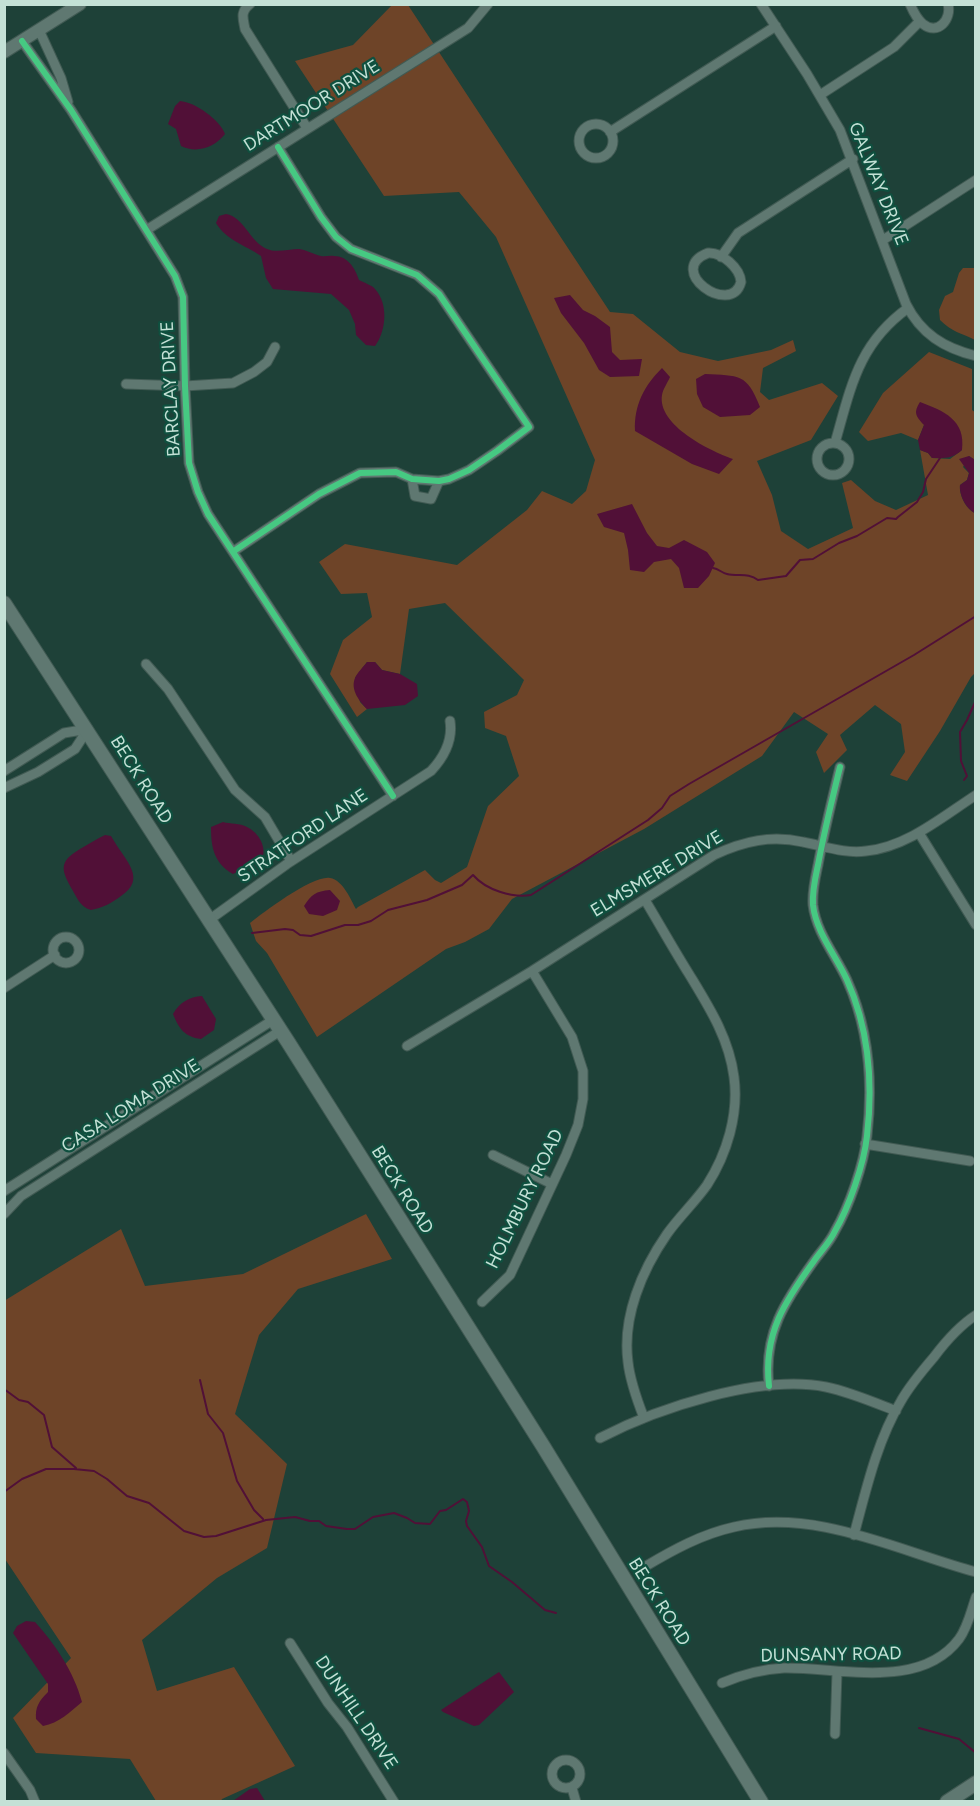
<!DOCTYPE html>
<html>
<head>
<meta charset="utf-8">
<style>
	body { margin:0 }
	#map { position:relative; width:980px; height:1806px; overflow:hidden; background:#1e4138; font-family:Figtree,sans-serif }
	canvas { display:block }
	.frame { position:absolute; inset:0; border:6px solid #c4e1d6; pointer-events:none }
</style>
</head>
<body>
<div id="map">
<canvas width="980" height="1806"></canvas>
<div class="frame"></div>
</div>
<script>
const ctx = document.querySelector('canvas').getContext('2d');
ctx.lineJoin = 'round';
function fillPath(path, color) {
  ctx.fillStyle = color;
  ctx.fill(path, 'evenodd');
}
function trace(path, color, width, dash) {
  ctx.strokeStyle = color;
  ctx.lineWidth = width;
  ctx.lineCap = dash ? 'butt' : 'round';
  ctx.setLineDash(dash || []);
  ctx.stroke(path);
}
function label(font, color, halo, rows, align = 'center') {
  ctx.font = font + ' Figtree,sans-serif';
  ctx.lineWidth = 4.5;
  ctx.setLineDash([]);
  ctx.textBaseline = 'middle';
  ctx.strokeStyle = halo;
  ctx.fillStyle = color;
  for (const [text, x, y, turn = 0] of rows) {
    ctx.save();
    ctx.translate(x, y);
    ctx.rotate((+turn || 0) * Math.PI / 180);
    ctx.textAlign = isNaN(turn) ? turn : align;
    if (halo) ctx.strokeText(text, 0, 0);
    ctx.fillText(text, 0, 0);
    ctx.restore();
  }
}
const green = new Path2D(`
	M 392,5 L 408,5 L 610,312 L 633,314 L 680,352 L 718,361 L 771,350 L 793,340 L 796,351 L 763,368 L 760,392 L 769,400 L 822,383 L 838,396 L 811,440 L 757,461 L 772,495 L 781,531 L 808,549 L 853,528 L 842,483 L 851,480 L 875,501 L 896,510 L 928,495 L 920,450 L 928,453 L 932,458 L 950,459 L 962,450 L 924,425 L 918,440 L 901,433 L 868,441 L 859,432 L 883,393 L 929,352 L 972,369 L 972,410 L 976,413 L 975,460 L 969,456 L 963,467 L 969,473 L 967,480 L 960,485 C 959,495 966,509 975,513 L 975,673 L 971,677 L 940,731 L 907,781 L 890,775 L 905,752 L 901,724 L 875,705 L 840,735 L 847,750 L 824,773 L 816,752 L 828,734 L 794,712 L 762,756 L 644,829 L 512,899 L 489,929 L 465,942 L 446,949 L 317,1037 L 267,953 L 256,941 L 250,923 C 264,912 313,875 330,878 C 343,880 351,900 356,909 L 358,907 L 425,870 L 435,880 L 441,883 L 467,867 L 488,806 L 519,776 L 506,736 L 485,728 L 484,712 L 517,695 L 524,680 L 445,603 L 409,609 L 400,674 L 382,670 L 375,662 L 367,662 L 355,678 L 360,702 L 367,709 L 357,717 L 330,674 L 343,640 L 372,617 L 367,593 L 341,594 L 319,562 L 345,544 L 457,565 L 527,510 L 542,491 L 572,504 L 586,491 L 595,460 L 496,237 L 459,192 L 384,196 L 295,61 L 353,45 Z
	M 963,268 L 975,268 L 975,340 C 961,333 952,332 940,320 L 939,310 L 945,296 L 953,292 L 959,273 Z
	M 366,1214 L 392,1259 L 298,1289 L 259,1335 L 235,1414 L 287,1464 L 267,1548 L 217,1578 L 142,1640 L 157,1691 L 234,1667 L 295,1766 L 222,1799 L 221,1801 L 156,1801 L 130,1759 L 36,1753 L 13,1718 L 71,1658 L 5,1559 L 4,1301 L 121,1229 L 145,1286 L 243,1274 Z`);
const water = new Path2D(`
	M 180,101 C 195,102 220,120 225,134 C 215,147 197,154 181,146 L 176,129 L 168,124 L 175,106 Z
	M 226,214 C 244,217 250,242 267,249 C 276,253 289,249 299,249 C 307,250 313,254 321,256 C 325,257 330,255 334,256 C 348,256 355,268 359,280 C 364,283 372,285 375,289 C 389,304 386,332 375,346 L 366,345 L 356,335 L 355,324 L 349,310 L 331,294 L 273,289 L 266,278 L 261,256 C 245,245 226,240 216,223 L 219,216 Z
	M 570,295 L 583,310 L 595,316 L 610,327 L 612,352 L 620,360 L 642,359 L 639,376 L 610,377 L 599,370 L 584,343 L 561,313 L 554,298 Z
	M 662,368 L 670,377 C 668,382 663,389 662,395 C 657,425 710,451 733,459 L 719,474 L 692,464 L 635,431 C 634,405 644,386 662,368 Z
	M 705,374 C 739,376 747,373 760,407 L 750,415 L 720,417 L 703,407 L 697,394 L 696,379 Z
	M 920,402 C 944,411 966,420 962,450 C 952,459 946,458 932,458 L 928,453 L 920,450 L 918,440 L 924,425 C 916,416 913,413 920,402 Z
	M 969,456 L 975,460 L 975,513 C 966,509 959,495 960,485 L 967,480 L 969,473 L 959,459 Z
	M 632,504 L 647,533 L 657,546 L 669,548 L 684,540 L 707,552 L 715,563 L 709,576 L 698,588 L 684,588 L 679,568 L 671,559 L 654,562 L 644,572 L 630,570 L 628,550 L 624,533 L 604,527 L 597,514 Z
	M 367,662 L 375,662 L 382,670 L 400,674 L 417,684 L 418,696 L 405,705 L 367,709 C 360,702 350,690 355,678 C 357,673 364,666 367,662 Z
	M 223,822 C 230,824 240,823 247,827 C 259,833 267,847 262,859 L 233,874 C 214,863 211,848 211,827 Z
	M 105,835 L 111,836 L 114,841 C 126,861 147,879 121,896 C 112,903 102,908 91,910 C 81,907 78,900 73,891 C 61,870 58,862 80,849 C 89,844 96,839 105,835 Z
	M 330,890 L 340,901 L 337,910 L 323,916 L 309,914 L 304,906 C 311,895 316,891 330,890 Z
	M 202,996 L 216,1019 L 214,1030 L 201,1039 C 185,1037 179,1029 173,1014 C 180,1002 189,997 202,996 Z
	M 26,1621 L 35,1622 C 55,1644 74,1672 82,1702 C 70,1712 59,1723 43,1726 L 36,1719 C 35,1707 39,1701 48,1692 L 48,1684 L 13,1633 L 17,1626 Z
	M 499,1672 L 514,1692 L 479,1725 L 474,1726 L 443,1712 L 441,1710 Z
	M 257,1788 L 265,1801 L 233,1801 L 250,1789 Z`);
const stream = new Path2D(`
	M 713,568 C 719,569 722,573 727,574 C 738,577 748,572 758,580 L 786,576 L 800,560 L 813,559 L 839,543 L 857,536 L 887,518 L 896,519 L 898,517 L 917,502 L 923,492 L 926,479 L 940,458
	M 964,780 L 967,776 L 961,761 L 960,732 L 967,720 L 976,700
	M 252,933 L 285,929 L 293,930 L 300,935 L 311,936 L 345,925 L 358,925 L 371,921 L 388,910 L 427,900 L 462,885 L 473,875 C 486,890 512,898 531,895 L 648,820 L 662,808 L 670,796 L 689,784 L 914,655 L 976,616
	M 200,1380 L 208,1414 L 223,1433 L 237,1481 L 254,1510 L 263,1519
	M 4,1389 L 19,1400 L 28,1402 L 44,1415 L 52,1447 L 76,1468
	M 4,1492 L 22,1479 L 46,1469 L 74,1469 L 94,1471 L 107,1479 L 127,1496 L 149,1503 L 184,1531 L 204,1537 L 216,1536 L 266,1520 L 295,1517 L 310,1521 L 319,1521 L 326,1526 L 347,1529 L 355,1529 L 373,1517 L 394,1513 L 407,1518 L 415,1523 L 430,1524 L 440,1511 L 446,1510 L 463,1499 L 467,1502 L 469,1511 L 466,1521 L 467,1526 L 482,1547 L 489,1566 L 512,1582 L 545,1610 L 556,1613
	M 919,1728 L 959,1739 L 976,1753`);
const minor = new Path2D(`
	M 250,4 C 240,12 243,18 245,29 L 307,128
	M 761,4 L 807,74 L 840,130 L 906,304 C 921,334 944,348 976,356
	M 910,4 C 913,11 918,20 923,24 C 938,36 952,19 948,4
	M 39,30 L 61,78 L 68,102
	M 22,41 L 71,110 L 175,276 L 183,297 L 185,386 L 189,463 L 198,492 L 208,514 L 393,796
	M 820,95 L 894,47 L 920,21
	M579 141a17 17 0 1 1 34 0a17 17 0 1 1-34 0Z
	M 610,132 L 776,26
	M 148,229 L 468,28 L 488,4
	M 883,240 L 976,180
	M 708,253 C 722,252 740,268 741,282 C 731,318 664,270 708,253 Z
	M 721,257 L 738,233 L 853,159
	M 126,384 L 185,386 L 233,383 L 254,372 L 267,362 L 275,347
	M817 459a16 16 0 1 1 32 0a16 16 0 1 1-32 0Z
	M 835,443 C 851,387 858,344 908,308
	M 412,479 L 415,496 L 431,499 L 439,481
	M 234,551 L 319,494 L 360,473 L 396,472 L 412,479 L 439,481 L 449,479 L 469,470 L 497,451 L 529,427 L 439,294 L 417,275 L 351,249 L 336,237 L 321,217 L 278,147
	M 146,664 L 168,689 L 235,790 L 265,817 L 291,861
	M 4,771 L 64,733 L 88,729
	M 4,788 L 38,772 L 75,749 L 88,729
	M 919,833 L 976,925
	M 209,920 L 287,864 L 431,771 C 444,757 453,740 450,721
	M53 950a13 13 0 1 1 26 0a13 13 0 1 1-26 0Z
	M 4,988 L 55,955
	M 407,1046 L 532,971 L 714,855 C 744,841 771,835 803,842 C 824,846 845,854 866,851 C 907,847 942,817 976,795
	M 865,1144 L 970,1161
	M 493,1155 L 552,1184
	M 4,1191 L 273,1020
	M 4,1214 L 21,1196 L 280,1031
	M 482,1302 L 510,1275 L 566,1155 L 578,1125 L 583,1099 L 583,1071 L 572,1037 L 532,971
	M 769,1386 C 763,1334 785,1301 814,1261 C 821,1251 830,1242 835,1231 C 849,1207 864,1164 867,1136 C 873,1084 869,1029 847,980 C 836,956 816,932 813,905 C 812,891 815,879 818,865 C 824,832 832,800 840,767
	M 644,1418 C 637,1400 630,1381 628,1362 C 622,1317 642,1270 667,1234 C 679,1217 695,1202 707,1185 C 727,1154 739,1114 734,1077 C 729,1038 709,1007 689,974 C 674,950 660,925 645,900
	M 600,1438 C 658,1408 760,1374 826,1387 C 850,1392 873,1402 896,1411
	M 854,1535 C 866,1490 877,1441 901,1401 C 910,1385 922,1371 934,1357 C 946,1341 959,1326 976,1315
	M 646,1566 C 673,1550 702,1534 734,1527 C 816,1508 898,1551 976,1572
	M 290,1643 L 328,1703 L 347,1727 L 394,1802
	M 722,1683 C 741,1675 763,1669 784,1668 C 839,1667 920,1691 959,1639 C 968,1627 971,1611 976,1597
	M 835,1734 L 837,1672
	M 4,1753 L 30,1790 L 35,1802
	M552 1774a14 14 0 1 1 28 0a14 14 0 1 1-28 0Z
	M 572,1788 L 576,1802`);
const tertiary = new Path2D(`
	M 4,52 L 80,4`);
const secondary = new Path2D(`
	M 4,603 L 288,1042 L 543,1446 L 761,1802
	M 947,1802 L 976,1783`);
const cycleway = new Path2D(`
	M 22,41 L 71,110 L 175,276 L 183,297 L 185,386 L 189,463 L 198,492 L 208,514 L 393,796
	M 234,551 L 319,494 L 360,473 L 396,472 L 412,479 L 439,481 L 449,479 L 469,470 L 497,451 L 529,427 L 439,294 L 417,275 L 351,249 L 336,237 L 321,217 L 278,147
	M 769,1386 C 763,1334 785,1301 814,1261 C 821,1251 830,1242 835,1231 C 849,1207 864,1164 867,1136 C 873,1084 869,1029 847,980 C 836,956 816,932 813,905 C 812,891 815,879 818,865 C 824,832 832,800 840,767`);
const streetNames = [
	["DARTMOOR DRIVE",312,106,-32],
	["GALWAY DRIVE",878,184,68],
	["BARCLAY DRIVE",171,389,-93],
	["BECK ROAD",141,780,58],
	["STRATFORD LANE",303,836,-34],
	["ELMSMERE DRIVE",657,874,-31],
	["CASA LOMA DRIVE",131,1106,-32],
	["BECK ROAD",402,1190,58],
	["HOLMBURY ROAD",525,1199,-64],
	["BECK ROAD",659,1602,58],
	["DUNSANY ROAD",831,1655,-1],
	["DUNHILL DRIVE",356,1713,56]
];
fillPath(green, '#6e4428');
fillPath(water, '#511037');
trace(stream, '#511037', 2);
trace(minor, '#415a53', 11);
trace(tertiary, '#415a53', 14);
trace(secondary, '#415a53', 16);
trace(minor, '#5f7871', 9);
trace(tertiary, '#5f7871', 12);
trace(secondary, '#5f7871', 14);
trace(cycleway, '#46c982', 6);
label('18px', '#c4e1d6', '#0f503f', streetNames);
</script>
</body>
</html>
